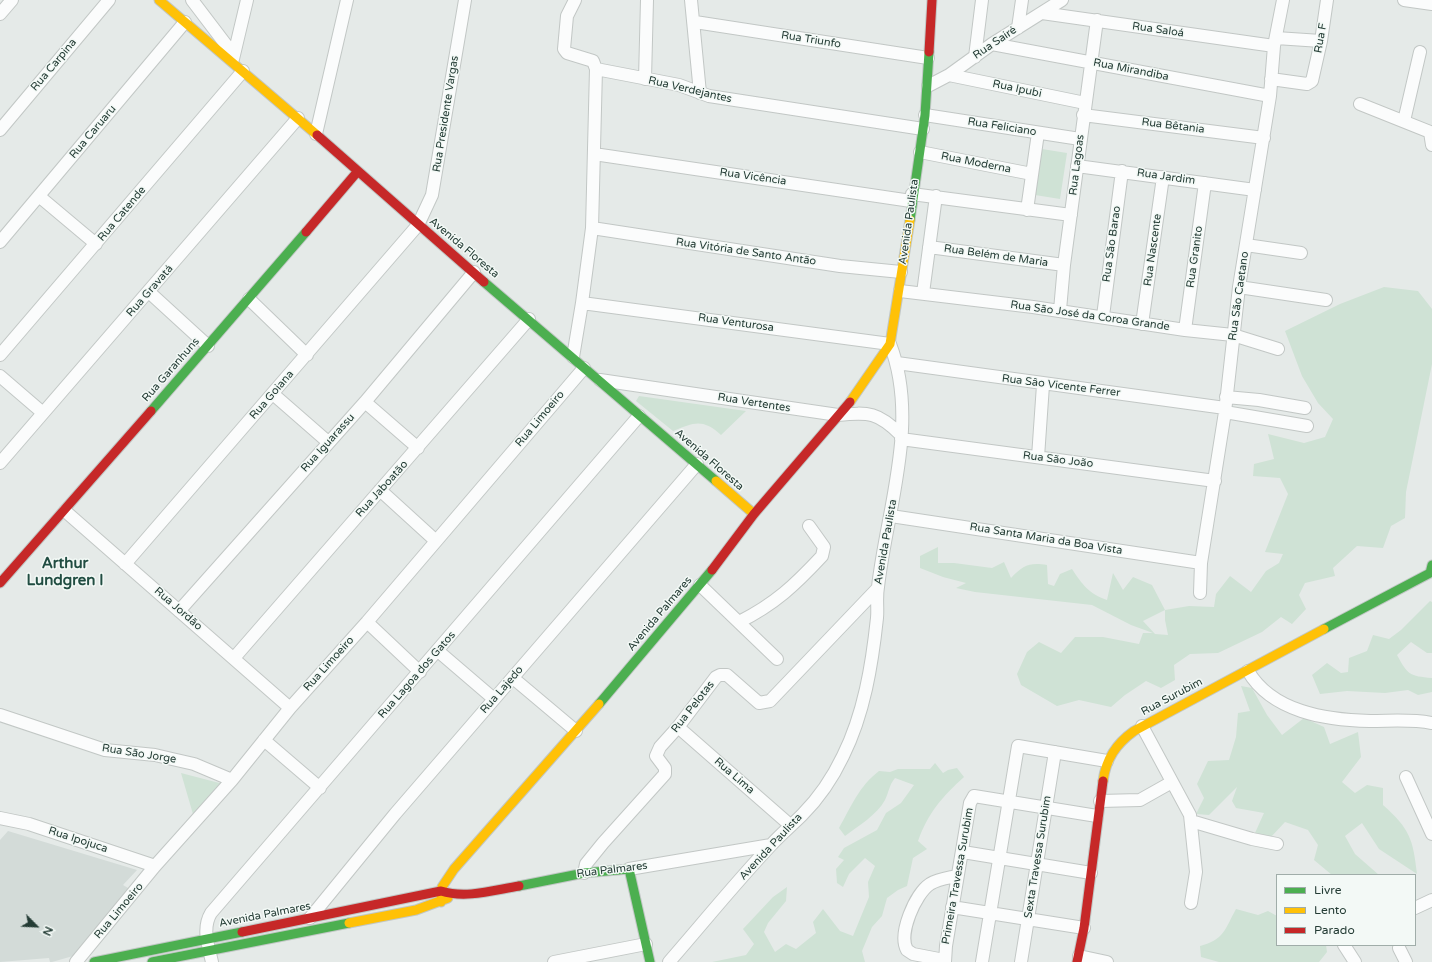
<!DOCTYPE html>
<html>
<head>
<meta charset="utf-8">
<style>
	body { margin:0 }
	#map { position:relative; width:1432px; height:962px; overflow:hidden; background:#e5eae8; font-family:"Varela Round",sans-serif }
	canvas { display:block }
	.legend { position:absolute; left:1276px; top:874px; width:140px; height:72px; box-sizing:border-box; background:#f3f9f6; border:1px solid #a0ada9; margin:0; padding:5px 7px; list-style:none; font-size:12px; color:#243c35 }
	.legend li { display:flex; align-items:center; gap:8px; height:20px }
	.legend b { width:20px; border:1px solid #a0ada9 }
	.north { position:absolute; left:16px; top:906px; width:40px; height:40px; -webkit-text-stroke:3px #f3f9f6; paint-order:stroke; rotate:114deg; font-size:11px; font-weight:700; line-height:16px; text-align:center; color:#243c35 }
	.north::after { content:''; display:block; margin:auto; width:14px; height:18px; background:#243c35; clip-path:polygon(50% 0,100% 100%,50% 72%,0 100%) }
</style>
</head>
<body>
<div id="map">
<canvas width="1432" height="962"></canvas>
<ul class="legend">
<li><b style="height:5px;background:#4caf50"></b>Livre</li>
<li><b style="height:5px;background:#ffc107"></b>Lento</li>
<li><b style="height:5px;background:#c62828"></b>Parado</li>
</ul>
<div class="north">N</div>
</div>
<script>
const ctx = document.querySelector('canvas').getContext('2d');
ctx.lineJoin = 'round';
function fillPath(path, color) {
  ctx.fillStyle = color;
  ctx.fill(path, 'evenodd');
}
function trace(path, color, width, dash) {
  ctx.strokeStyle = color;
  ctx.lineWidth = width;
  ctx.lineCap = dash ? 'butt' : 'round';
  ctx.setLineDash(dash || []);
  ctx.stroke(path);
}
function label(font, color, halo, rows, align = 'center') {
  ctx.font = font + ' "Varela Round",sans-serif';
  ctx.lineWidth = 3;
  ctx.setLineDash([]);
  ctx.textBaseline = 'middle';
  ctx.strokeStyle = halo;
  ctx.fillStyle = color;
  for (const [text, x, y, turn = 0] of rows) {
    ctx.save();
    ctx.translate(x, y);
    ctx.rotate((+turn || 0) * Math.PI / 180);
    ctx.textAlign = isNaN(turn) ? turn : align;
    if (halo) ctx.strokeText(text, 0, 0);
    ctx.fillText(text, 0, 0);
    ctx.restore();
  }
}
const built = new Path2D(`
	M 8,831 L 137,870 L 123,885 L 133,891 L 80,954 L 52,962 L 50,962 L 49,958 L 0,962 L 0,840 Z`);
const green = new Path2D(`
	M 1042,149 L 1067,153 L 1060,199 L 1035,195 Z
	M 1384,287 L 1418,291 L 1432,309 L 1432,364 L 1406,492 L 1405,518 L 1391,526 L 1383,548 L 1357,546 L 1333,568 L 1335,576 L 1305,583 L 1299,595 L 1306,609 L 1292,624 L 1281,617 L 1262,632 L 1218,653 L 1190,654 L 1174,665 L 1175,680 L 1161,688 L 1146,681 L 1125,695 L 1111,707 L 1079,700 L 1057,706 L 1021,685 L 1017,674 L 1027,652 L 1039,642 L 1061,653 L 1075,637 L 1103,637 L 1139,644 L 1143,633 L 1153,633 L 1131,625 L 1092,605 L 975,592 L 956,588 L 966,583 L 943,577 L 920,568 L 920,556 L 938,547 L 938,563 L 954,563 L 992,568 L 1004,562 L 1011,578 C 1023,565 1030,562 1047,565 L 1048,584 L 1054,586 L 1060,574 L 1072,569 C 1082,584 1089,594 1107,600 L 1113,573 L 1123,590 L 1133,577 L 1152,585 L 1165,610 L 1189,606 L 1214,607 L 1216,594 L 1230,576 L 1251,592 L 1266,571 L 1279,563 L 1283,554 L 1265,552 L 1288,494 L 1280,478 L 1253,476 L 1254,464 L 1274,459 L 1268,434 L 1304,443 L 1325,437 L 1333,419 L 1318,403 L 1302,376 L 1285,331 L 1340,304 ZM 1165,610 L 1165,620 L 1168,635 L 1155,634 L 1143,621 Z
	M 639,396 L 746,411 L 721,435 C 702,418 694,423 673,431 L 636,401 Z
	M 1430,601 L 1432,602 L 1432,653 L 1427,653 L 1411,642 L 1397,655 C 1408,675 1409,676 1432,678 L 1432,692 L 1418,695 L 1408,690 L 1385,693 L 1347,691 L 1320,694 L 1312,675 L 1327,663 L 1341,673 L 1348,672 L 1349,658 L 1367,651 L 1373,635 L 1389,639 L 1401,630 Z
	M 1241,686 L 1252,688 L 1267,715 L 1282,735 L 1304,718 L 1324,727 L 1330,744 L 1358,732 L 1361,757 L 1342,782 L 1355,793 L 1367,785 L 1383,788 L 1383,805 C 1410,829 1413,839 1417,874 L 1379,849 L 1362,823 L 1345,836 L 1355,854 L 1379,875 L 1332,875 L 1314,860 L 1318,845 L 1308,830 L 1285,822 L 1271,837 L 1255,833 L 1264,813 L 1236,808 L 1232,801 L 1237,787 L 1209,815 L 1196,814 L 1204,798 L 1197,784 L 1208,761 L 1229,760 L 1236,737 L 1238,713 L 1250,711 Z
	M 935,763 L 943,773 L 948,770 L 957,768 L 964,777 C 942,797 928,813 918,841 L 927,849 L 913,858 L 907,886 L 898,890 L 887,898 L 882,916 L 872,927 L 862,951 L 865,962 L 712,962 L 746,955 L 754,944 L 743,929 L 773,897 L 787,887 L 786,901 L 768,923 L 764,932 L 775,952 L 786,944 L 796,949 L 816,933 L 813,922 L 823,909 L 840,931 L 853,936 L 869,897 L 868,882 L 875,866 L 865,858 L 849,874 L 843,887 L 837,883 L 836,869 L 844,860 L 838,857 L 844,848 L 877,830 L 886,813 L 901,803 L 914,785 L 895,778 C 889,785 889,792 885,800 C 877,815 858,826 845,836 L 839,828 C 851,807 859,786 879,771 L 890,772 L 898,769 L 930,769 Z
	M 181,773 L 227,785 L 195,821 Z
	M 1236,909 L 1258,915 L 1268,911 L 1277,916 L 1277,945 L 1326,945 L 1327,952 L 1319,962 L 1219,962 L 1201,957 L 1200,946 C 1224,940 1225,929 1236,909 Z`);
const street = new Path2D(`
	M 192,0 L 233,54
	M 575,0 L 567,16 L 564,49 L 567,53 L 593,61 L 596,69 L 679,85 L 709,96 L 923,129
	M 691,0 L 700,93
	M 1404,0 L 1432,4
	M 1042,13 L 1274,46
	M 0,14 L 12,0
	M 695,22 L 928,58
	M 1018,28 L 1022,0
	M 1276,38 L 1321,41
	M 992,44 L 1270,96
	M 975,57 L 982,0
	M 233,59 L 247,0
	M 949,75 L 1085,103
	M 645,79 L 647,0
	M 1271,79 L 1307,84 L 1312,81 L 1321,41 L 1327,0
	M 928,86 L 949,75 L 992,44 L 1062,0
	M 1360,104 L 1430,132 L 1432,145
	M 925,115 L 1080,139
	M 1083,115 L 1264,138
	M 1404,121 L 1420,52
	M 0,130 L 109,0
	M 316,134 L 347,0
	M 920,152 L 1032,174
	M 594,154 L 911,201
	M 1077,166 L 1255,190
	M 912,194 L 1071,215
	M 40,197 L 96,244
	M 1027,210 L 1038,133
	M 592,228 L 840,266 L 901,272
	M 0,242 L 185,22
	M 1246,245 L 1301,253
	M 929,247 L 1064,265
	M 1239,287 L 1326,300
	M 900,291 L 1033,307 L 1185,330 L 1233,335 L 1278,349
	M 149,292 L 208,346
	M 923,293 L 936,196
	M 249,299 L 307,355
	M 582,303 L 890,344 C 920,422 887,508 878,587 C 876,598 878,608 877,618 C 872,665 864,714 843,756 C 833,777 818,799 802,815 C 792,825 781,834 772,844 C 736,882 703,923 669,962
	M 1060,310 L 1064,265 L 1097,20
	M 1103,316 L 1122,171
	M 1142,324 L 1163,177
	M 1185,330 L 1205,183
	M 0,355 L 243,71
	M 573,357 L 582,303 L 592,228 L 596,69
	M 897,363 L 1225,408
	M 0,376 L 43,413
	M 600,380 L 838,415 C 869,412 878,412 901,435
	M 273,394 L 328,442
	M 1226,397 L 1259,400 L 1305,408
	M 365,402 L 418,448
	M 1225,412 L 1307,426
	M 901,439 L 1215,481
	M 1038,457 L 1043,385
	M 0,463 L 298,118
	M 380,490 L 436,541
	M 65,511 L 290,708
	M 891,516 L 1201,563
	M 125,564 L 418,225 L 432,195 L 465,0
	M 700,585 L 777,659
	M 1200,593 L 1201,563 L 1225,412 L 1239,287 L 1270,96 L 1274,46 L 1283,0
	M 179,611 L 365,402 L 474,272
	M 367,622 L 420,672
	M 739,622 C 775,604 795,585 822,556 L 824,547 L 809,526
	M 438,651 L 494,699
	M 234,658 L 529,319
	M 1248,671 C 1272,712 1326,720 1370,721 C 1392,721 1411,719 1432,723
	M 513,678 L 576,731
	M 0,715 L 105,750 L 155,755 L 172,759 L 194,764 L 232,780
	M 1142,726 L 1190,815 L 1196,872 L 1191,903
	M 678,727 L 790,825
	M 264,740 L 320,788
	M 1406,777 L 1432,834
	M 1100,801 L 1140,800 L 1172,782
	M 0,818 L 29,824 L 155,866
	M 1191,821 L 1252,839 L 1277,844
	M 963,852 L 1091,873
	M 629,869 L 771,845
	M 584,873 L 586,864 L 603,843 L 665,774 L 665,768 L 656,756 L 660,747 L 678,727 L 716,677 L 720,675 L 727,675 L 759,703 L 770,701 L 877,589
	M 952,907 L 1084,928
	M 1415,908 L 1432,900
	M 310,918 L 395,814 L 697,464
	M 1344,945 L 1355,962
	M 1399,948 L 1406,962
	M 1079,956 L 1107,962
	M 944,960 L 913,954 L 907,950 C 898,934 915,894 930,884 C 938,879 948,878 957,876
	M 76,962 L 155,866 L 232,780 L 290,708 L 367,622 L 584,368
	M 212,962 C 208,945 202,928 211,913 L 639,416
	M 554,962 L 646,944
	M 945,962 L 946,946 L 970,803 L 974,796 L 1097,816
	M 982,962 L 1018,746 L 1107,761
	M 1021,962 L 1055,752`);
const fast = new Path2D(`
	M 910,220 L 925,115 L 929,52
	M 484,282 L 716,481
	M 151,411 L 306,232
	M 1324,629 L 1430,573 L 1432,565
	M 599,704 L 712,570
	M 519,886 L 584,873 L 629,869 L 650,962
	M 94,962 L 242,932
	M 152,962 L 349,923`);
const slow = new Path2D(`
	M 159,0 L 317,135
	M 850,402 L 890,344 L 910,220
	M 716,481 L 754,514
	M 1103,781 C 1106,759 1116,744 1134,731 L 1324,629
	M 441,902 L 442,887 L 454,869 L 599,704
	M 349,923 L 416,910 L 448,898`);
const jam = new Path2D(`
	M 929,52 L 932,0
	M 317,135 L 484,282
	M 306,232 L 358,171
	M 712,570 L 754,514 L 850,402
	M 0,583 L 151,411
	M 242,932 L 441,891 C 466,899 494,890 519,886
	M 1077,962 L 1084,928 L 1103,781`);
const streetNames = [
	["Rua Saloá",1158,30,8],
	["Rua F",1321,38,-80],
	["Rua Triunfo",811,40,9],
	["Rua Sairé",995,43,-34],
	["Rua Carpina",54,65,-50],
	["Rua Mirandiba",1131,70,11],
	["Rua Ipubi",1017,89,12],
	["Rua Verdejantes",690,90,13],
	["Rua Presidente Vargas",446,114,-81],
	["Rua Bêtania",1173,126,7],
	["Rua Feliciano",1002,127,9],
	["Rua Caruaru",93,132,-50],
	["Rua Moderna",976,163,11],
	["Rua Lagoas",1077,165,-83],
	["Rua Vicência",753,177,8],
	["Rua Jardim",1166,177,8],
	["Rua Catende",122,214,-50],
	["Avenida Paulista",909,222,-82],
	["Rua São Barao",1112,244,-82],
	["Avenida Floresta",464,248,40],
	["Rua Nascente",1153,250,-82],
	["Rua Vitória de Santo Antão",746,252,8],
	["Rua Belém de Maria",996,256,8],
	["Rua Granito",1195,257,-82],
	["Rua Gravatá",150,291,-49],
	["Rua São Caetano",1239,296,-82],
	["Rua São José da Coroa Grande",1090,316,8],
	["Rua Venturosa",736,323,8],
	["Rua Garanhuns",171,370,-49],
	["Rua Sâo Vicente Ferrer",1061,386,7],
	["Rua Goiana",272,395,-49],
	["Rua Vertentes",754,403,9],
	["Rua Limoeiro",540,419,-50],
	["Rua Iguarassu",328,443,-48],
	["Avenida Floresta",709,460,41],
	["Rua São João",1058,460,7],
	["Rua Jaboatão",382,489,-48],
	["Rua Santa Maria da Boa Vista",1046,539,9],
	["Avenida Paulista",886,542,-80],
	["Rua Jordão",178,609,41],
	["Avenida Palmares",660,614,-50],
	["Rua Limoeiro",329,664,-48],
	["Rua Lagoa dos Gatos",417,675,-49],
	["Rua Lajedo",502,690,-49],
	["Rua Surubim",1172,697,-28],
	["Rua Pelotas",693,707,-52],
	["Rua São Jorge",139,754,9],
	["Rua Lima",734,776,41],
	["Rua Ipojuca",78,840,18],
	["Avenida Paulista",771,847,-47],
	["Sexta Travessa Surubim",1038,857,-81],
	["Rua Palmares",612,870,-7],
	["Primeira Travessa Surubim",958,876,-80],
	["Rua Limoeiro",119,911,-50],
	["Avenida Palmares",265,915,-11]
];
const districtNames = [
	["Arthur",65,564],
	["Lundgren I",65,581]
];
fillPath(built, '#d3dbd8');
fillPath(green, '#cfe2d5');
trace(street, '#c2c7c5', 14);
trace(fast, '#c1c7c5', 11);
trace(slow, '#c1c7c5', 11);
trace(jam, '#c1c7c5', 11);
trace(street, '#fbfcfc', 12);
trace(fast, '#4caf50', 9);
trace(slow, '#ffc107', 9);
trace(jam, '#c62828', 9);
label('11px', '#243c35', '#f3f9f6', streetNames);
label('bold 15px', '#214d42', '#f3f9f6', districtNames);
</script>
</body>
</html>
